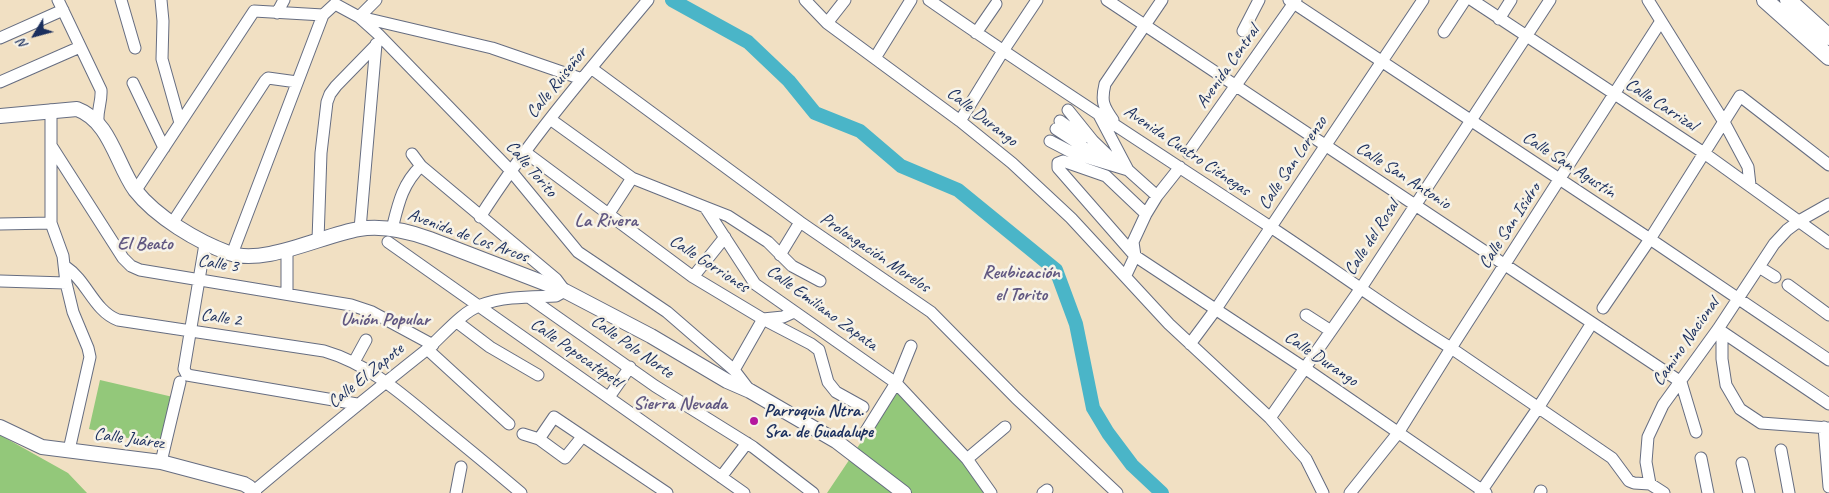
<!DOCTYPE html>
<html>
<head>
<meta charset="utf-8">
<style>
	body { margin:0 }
	#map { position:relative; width:1829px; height:493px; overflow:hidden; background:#f1e0c3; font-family:Caveat,sans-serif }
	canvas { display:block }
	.north { position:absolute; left:10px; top:10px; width:50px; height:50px; -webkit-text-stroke:4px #f7f3e8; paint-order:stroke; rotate:233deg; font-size:14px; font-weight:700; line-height:20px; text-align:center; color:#1b2f5e }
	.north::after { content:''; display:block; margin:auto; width:18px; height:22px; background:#1b2f5e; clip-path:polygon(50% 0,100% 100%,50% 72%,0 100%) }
</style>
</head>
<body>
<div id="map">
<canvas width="1829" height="493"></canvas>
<div class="north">N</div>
</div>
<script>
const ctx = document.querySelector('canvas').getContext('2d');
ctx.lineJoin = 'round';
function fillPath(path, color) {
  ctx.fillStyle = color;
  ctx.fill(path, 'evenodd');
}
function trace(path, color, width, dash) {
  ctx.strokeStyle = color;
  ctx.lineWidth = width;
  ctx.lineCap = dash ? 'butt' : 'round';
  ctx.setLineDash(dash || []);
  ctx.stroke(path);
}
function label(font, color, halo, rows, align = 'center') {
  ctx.font = font + ' Caveat,sans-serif';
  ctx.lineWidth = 5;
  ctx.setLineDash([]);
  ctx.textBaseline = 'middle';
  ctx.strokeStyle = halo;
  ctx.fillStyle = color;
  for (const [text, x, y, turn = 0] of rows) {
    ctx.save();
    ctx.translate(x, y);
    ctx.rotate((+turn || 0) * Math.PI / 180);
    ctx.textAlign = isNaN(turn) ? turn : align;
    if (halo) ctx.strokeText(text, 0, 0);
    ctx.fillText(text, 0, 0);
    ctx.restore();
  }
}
const green = new Path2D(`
	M 100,380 L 173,397 L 162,446 L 89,429 Z
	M 898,387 L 991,493 L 827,493 Z
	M 0,435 L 68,473 L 87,493 L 0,493 Z`);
const river = new Path2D(`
	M 672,0 L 748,42 L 789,81 L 815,113 L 860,131 L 901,166 L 958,190 L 1056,270 L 1076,324 L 1093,408 L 1108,433 L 1132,465 L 1162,493`);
const minor = new Path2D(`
	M 58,0 L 101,90 C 102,101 97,110 98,122
	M 121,0 L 135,48
	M 161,0 L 163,21 L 162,59 L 180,123
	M 805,0 L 827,23 L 960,121 L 1012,163 L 1071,218 L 1169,324 L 1270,418 L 1306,459 L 1323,493
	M 929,0 C 1041,78 1155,151 1269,226 C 1330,266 1389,310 1451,348 L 1612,458 L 1629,481 L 1634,483 L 1650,484
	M 1107,0 L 1681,382 L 1696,432
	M 1289,0 L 1650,239 L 1829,360
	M 1472,0 L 1704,153 L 1829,243
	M 1648,0 L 1724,122 L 1748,167 L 1750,185
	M 335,4 L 359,17 L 378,34 L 511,171 L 578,252 L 667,312 L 734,370 L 750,391
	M 254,11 L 323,15
	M 277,13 L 284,0
	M 359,17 L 376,0
	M 360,17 L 492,48 L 582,79
	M 1499,19 L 1511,0
	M 827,23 L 845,0
	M 1243,31 L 1259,0
	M 1444,32 L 1465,0
	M 976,33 L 996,4
	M 0,38 L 63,10
	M 875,58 L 911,0
	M 591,68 L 800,222 L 931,312 L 1016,398 L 1117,493
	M 0,82 L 80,47
	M 133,83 L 164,148
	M 51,110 L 51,223 L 63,256 L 66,283 L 73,312 L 88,348 L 90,357 L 69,450
	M 1068,110 L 1093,141 L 1119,166
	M 1099,115 L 1128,170 L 1157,196
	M 550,119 L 632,178 L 705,207 L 755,284 L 896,383 L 967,459 L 991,493
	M 1113,120 C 1103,106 1101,101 1105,84 L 1162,0
	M 960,121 L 1003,51 L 1037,0
	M 1060,121 L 1083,138
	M 1056,129 L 1100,158
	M 1050,141 L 1075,154 L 1128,170
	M 52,147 L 123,258 L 131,266 L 140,270 L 351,305 L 372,312 L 433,345
	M 525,152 L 693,277 L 763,319 L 811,344 L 819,350 L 828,382 L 836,392 L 863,407
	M 1188,153 L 1296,0
	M 136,190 L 254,11
	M 705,207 L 728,216 L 768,242 L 792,266 L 820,281
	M 1146,214 L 1106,176 L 1063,161 L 1058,163 L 1058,168 L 1135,256 L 1306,369 L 1486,493
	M 608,215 L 632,178
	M 480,217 C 529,140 589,70 648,0
	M 173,222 L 265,81 L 268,78 L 297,82
	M 0,224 L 51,223
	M 360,229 L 376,44
	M 392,229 C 398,205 402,184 421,166
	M 318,240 L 321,153 L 327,102 L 330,94 L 336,86 L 376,45
	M 388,242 L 744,493
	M 205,244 L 184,369 L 187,375 L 357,404
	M 232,254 L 323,15 L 335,4
	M 780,255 L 800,222
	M 66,267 C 87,281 94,311 118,320 L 324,351 C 369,364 403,395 439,425 C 466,447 494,470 521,493
	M 1759,267 L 1775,277
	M 1126,275 L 1135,256 L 1133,242 L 1146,214 L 1157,196 L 1180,167
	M 693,277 L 725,237
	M 0,281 L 66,283
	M 1788,285 L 1829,315
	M 287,293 L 287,249
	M 530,298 L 655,386 L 753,447 L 813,493
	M 1603,308 L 1650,239 L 1740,96 L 1829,165
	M 1306,315 L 1331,331
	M 763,319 L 783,317 L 794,312
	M 457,322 L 490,347 L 538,375
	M 1718,329 L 1829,404
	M 1722,332 L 1722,359 L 1726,385 L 1740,409 L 1761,423 L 1829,428
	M 1190,344 L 1216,309 L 1423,0
	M 1451,348 L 1661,21
	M 427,349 L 509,424
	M 354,362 L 366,340
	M 734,370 L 763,319
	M 609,397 L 630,367
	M 1270,418 L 1361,288 L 1550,0
	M 1824,427 L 1829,487
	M 866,431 L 896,383 L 911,346
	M 523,434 L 539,439 L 565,458 L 582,437
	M 539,439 L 554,417 L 667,493
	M 1781,450 L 1789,493
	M 1701,458 L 1708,493
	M 967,459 L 1005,427
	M 161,462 L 180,382
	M 1742,463 L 1749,493
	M 721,477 L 747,443
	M 254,491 C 310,444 367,397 425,351 C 442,337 460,313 481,305 C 504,296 532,297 556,296 L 565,291 L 556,279 L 421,166 L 412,154
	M 456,493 L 461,467
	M 1043,493 L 1047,490
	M 1350,493 L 1398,433 L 1448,353
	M 1480,493 L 1538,408 L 1592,323
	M 1540,493 L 1541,491
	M 1664,493 L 1650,484 L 1646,462 L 1648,437 L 1663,405 L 1718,329 L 1774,244 L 1787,230 L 1799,221 L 1829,204`);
const major = new Path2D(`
	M 0,116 L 77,109 C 110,121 116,163 135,190 C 156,217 198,242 229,253 C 263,266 323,235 359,229 C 383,225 408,231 430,239 L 565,291 L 651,336 L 727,381 L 750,391 L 836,441 L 904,493
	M 0,427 L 42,447 L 161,462 L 244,484 L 249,487 L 254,493`);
const highway = new Path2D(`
	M 1765,0 L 1829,57
	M 1788,0 L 1829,37`);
const markers = [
	[754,421,5,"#b5179e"]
];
const streetNames = [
	["Avenida Central",1228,67,-55],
	["Calle Ruiseñor",557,83,-51],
	["Calle Carrizal",1661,105,33],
	["Calle Durango",982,117,38],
	["Avenida Cuatro Ciénegas",1187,151,34],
	["Calle San Lorenzo",1293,163,-56],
	["Calle San Agustín",1569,165,33],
	["Calle Torito",531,169,49],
	["Calle San Antonio",1403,176,33],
	["Calle San Isidro",1510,226,-57],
	["Avenida de Los Arcos",468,236,20],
	["Calle del Rosal",1372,238,-57],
	["Prolongación Morelos",875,253,34],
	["Calle 3",218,264,9],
	["Calle Gorriones",709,264,33],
	["Calle Emiliano Zapata",822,308,36],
	["Calle 2",221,318,9],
	["Camino Nacional",1686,342,-55],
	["Calle Polo Norte",632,347,35],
	["Calle Popocatépetl",576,353,35],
	["Calle Durango",1321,359,34],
	["Calle El Zapote",366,376,-39],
	["Calle Juárez",129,439,8]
];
const poiNames = [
	["Parroquia Ntra.",764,411],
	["Sra. de Guadalupe",764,432]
];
const neighbourhoodNames = [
	["La Rivera",606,221],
	["El Beato",145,244],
	["Reubicación",1021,273],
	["el Torito",1021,295],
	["Unión Popular",385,320],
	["Sierra Nevada",680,404]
];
fillPath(green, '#93c87a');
trace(river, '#4ab5c8', 14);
trace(minor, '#666d81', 13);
trace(major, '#666d81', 16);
trace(highway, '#666d81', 18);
trace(minor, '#fff', 11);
trace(major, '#fff', 14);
trace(highway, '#fff', 16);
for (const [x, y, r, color] of markers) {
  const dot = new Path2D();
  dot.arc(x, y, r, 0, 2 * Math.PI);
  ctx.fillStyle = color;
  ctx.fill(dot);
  trace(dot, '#f7f3e8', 2);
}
label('18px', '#1b2f5e', '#f7f3e8', streetNames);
label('bold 18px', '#1b2f5e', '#f7f3e8', poiNames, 'left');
label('bold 19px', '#625982', '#f7f3e8', neighbourhoodNames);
</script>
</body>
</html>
